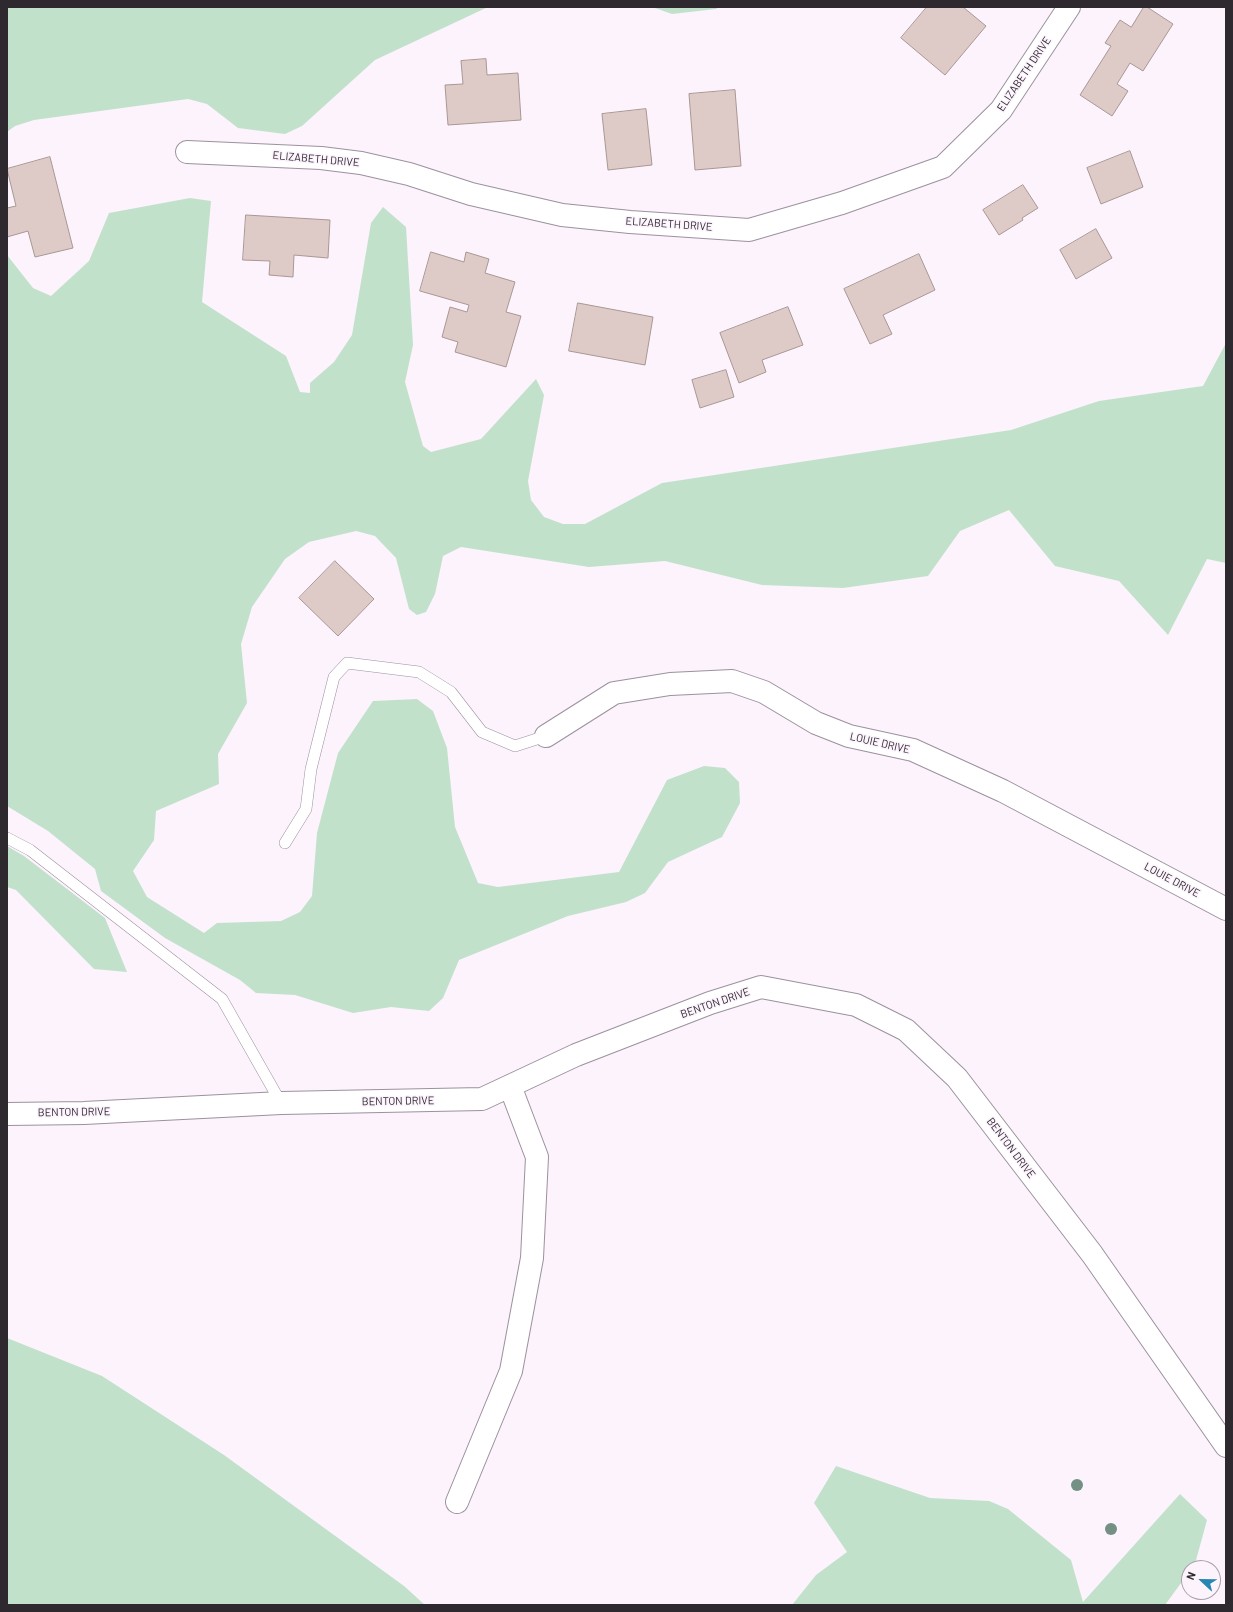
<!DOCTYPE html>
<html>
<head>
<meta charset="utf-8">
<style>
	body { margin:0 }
	#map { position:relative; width:1233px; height:1612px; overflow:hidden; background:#fcf3fd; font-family:Barlow,sans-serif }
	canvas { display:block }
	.frame { position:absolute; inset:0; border:8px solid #2d292e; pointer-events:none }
	.north { position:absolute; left:1181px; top:1560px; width:40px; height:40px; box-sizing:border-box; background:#fcf3fd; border:1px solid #a9a2aa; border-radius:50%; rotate:292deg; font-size:11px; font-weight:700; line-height:16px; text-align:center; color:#2d292e }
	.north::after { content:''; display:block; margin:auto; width:14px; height:18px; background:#2687b2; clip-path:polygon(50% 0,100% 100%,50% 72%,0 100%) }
</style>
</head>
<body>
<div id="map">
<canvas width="1233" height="1612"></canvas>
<div class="frame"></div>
<div class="north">N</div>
</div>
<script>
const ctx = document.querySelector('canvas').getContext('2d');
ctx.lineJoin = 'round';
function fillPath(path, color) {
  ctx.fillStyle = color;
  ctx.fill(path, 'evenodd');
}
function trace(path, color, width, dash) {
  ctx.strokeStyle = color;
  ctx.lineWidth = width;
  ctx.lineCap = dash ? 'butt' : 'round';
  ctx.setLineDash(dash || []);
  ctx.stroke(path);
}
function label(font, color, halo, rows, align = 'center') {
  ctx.font = font + ' Barlow,sans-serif';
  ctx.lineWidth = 3;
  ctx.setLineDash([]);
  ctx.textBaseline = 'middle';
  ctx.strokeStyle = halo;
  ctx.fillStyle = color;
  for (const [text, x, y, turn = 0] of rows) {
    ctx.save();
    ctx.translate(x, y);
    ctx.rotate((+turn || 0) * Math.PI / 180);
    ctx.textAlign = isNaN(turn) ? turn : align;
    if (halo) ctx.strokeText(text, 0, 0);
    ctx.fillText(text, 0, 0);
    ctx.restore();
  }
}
const green = new Path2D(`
	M 7,7 L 488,7 L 375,60 L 302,126 L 285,134 L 238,128 L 207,104 L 188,99 L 34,120 L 15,126 L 7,132 Z
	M 652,7 L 719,7 L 716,9 L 672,14 Z
	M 190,198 L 211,201 L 202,302 L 286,356 L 300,392 L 310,393 L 310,383 L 334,362 L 352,335 L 371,223 L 383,207 L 406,227 L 413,345 L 405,382 L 423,446 L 431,452 L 481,439 L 536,379 L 544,395 L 528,481 L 531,500 L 544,517 L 563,524 L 585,524 L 662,483 L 1011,430 L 1099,401 L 1203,386 L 1226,343 L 1226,563 L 1207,559 L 1168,635 L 1119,581 L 1055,566 L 1009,510 L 960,531 L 928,576 L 843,588 L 762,585 L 665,561 L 589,567 L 461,547 L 443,556 L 435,594 L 426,612 L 417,615 L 409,609 L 396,558 L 375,536 L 356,531 L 309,542 L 285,559 L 252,607 L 241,644 L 247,703 L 218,754 L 219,784 L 156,811 L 154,840 L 133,871 L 147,897 L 204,933 L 217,923 L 281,921 L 300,912 L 312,896 L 317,833 L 338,753 L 373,701 L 417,699 L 433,711 L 447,748 L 455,827 L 478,883 L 498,887 L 619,872 L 667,780 L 704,766 L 725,768 L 739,782 L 740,803 L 722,837 L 668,862 L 645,893 L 626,902 L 568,916 L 459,960 L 443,998 L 429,1011 L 391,1007 L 353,1013 L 295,995 L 256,993 L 240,980 L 165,938 L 101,891 L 95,869 L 48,831 L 7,806 L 7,255 L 33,288 L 51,296 L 89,261 L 109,213 Z
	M 7,846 L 24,856 L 105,918 L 127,972 L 94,969 L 16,890 L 7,887 Z
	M 7,1338 L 102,1376 L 224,1455 L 404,1586 L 425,1605 L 7,1605 Z
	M 836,1466 L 930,1498 L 989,1501 L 1008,1509 L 1071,1560 L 1083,1602 L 1180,1494 L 1207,1520 L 1195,1564 L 1192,1568 L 1189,1568 L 1189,1572 L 1165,1605 L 792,1605 L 816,1575 L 847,1552 L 814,1503 Z`);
const building = new Path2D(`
	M 927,7 L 963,7 L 986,26 L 945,75 L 901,38 Z
	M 1144,7 L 1147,7 L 1173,24 L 1143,71 L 1130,63 L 1117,84 L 1128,91 L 1112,116 L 1080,95 L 1111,46 L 1105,43 L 1120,20 L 1131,27 Z
	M 486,59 L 487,75 L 518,73 L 521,120 L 448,125 L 445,85 L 463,84 L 461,61 Z
	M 735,90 L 741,166 L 695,170 L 689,94 Z
	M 646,109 L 652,165 L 608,170 L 602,114 Z
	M 1130,151 L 1143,187 L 1101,204 L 1087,168 Z
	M 50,157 L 73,248 L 35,257 L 28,231 L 7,237 L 7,208 L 16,206 L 7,169 Z
	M 1023,185 L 1038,208 L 1022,218 L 1023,220 L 999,235 L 983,210 Z
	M 246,215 L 330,220 L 328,258 L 294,255 L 293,277 L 269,275 L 270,261 L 243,260 Z
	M 1096,229 L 1112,258 L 1076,279 L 1060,250 Z
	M 431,252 L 464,262 L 466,252 L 489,259 L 485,273 L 515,282 L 506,312 L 521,316 L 506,367 L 455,352 L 458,342 L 442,337 L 450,307 L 467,312 L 469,305 L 420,291 Z
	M 919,254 L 935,290 L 883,315 L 892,334 L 870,344 L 844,289 Z
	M 578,303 L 653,317 L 645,365 L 569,351 Z
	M 788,307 L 803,345 L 762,360 L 766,372 L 739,383 L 720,333 Z
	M 726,370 L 734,397 L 700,408 L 692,380 Z
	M 335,561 L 374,599 L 338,636 L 299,598 Z`);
const service = new Path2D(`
	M 7,838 L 30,850 L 222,999 L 281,1103
	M 285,843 L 306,809 L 311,769 L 334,677 L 347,663 L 419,672 L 451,692 L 482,732 L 515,746 L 546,736`);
const minor = new Path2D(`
	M 187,152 L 321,158 L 361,163 L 409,174 L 471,194 L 562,215 L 630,222 L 749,230 L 842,203 L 943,167 L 1001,110 L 1069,7
	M 546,736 L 614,693 L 670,684 L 732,681 L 764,692 L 816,723 L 849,736 L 913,750 L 1003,791 L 1226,909
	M 7,1114 L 84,1113 L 281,1103 L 482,1099 L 576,1055 L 710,1003 L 761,987 L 856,1005 L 906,1030 L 957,1078 L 1092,1254 L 1226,1446
	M 457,1502 L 511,1371 L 532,1258 L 537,1157 L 510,1086`);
const trees = [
	[1077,1485],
	[1111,1529]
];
const streetNames = [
	["ELIZABETH DRIVE",1024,74,-56],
	["ELIZABETH DRIVE",316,159,5],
	["ELIZABETH DRIVE",669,224,4],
	["LOUIE DRIVE",880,743,13],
	["LOUIE DRIVE",1172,880,28],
	["BENTON DRIVE",715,1003,-19],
	["BENTON DRIVE",398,1101,-1],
	["BENTON DRIVE",74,1112,-1],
	["BENTON DRIVE",1011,1148,53]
];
fillPath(green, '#c2e1cb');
fillPath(building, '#decbc7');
trace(building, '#a89793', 1);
trace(service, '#9c919d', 12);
trace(minor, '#9c919d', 24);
trace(service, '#fff', 11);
trace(minor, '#fff', 22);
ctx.fillStyle = '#749085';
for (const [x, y] of trees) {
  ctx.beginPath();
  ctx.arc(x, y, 6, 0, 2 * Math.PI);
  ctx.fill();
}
label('11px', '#2d292e', '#fcf3fd', streetNames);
</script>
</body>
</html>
